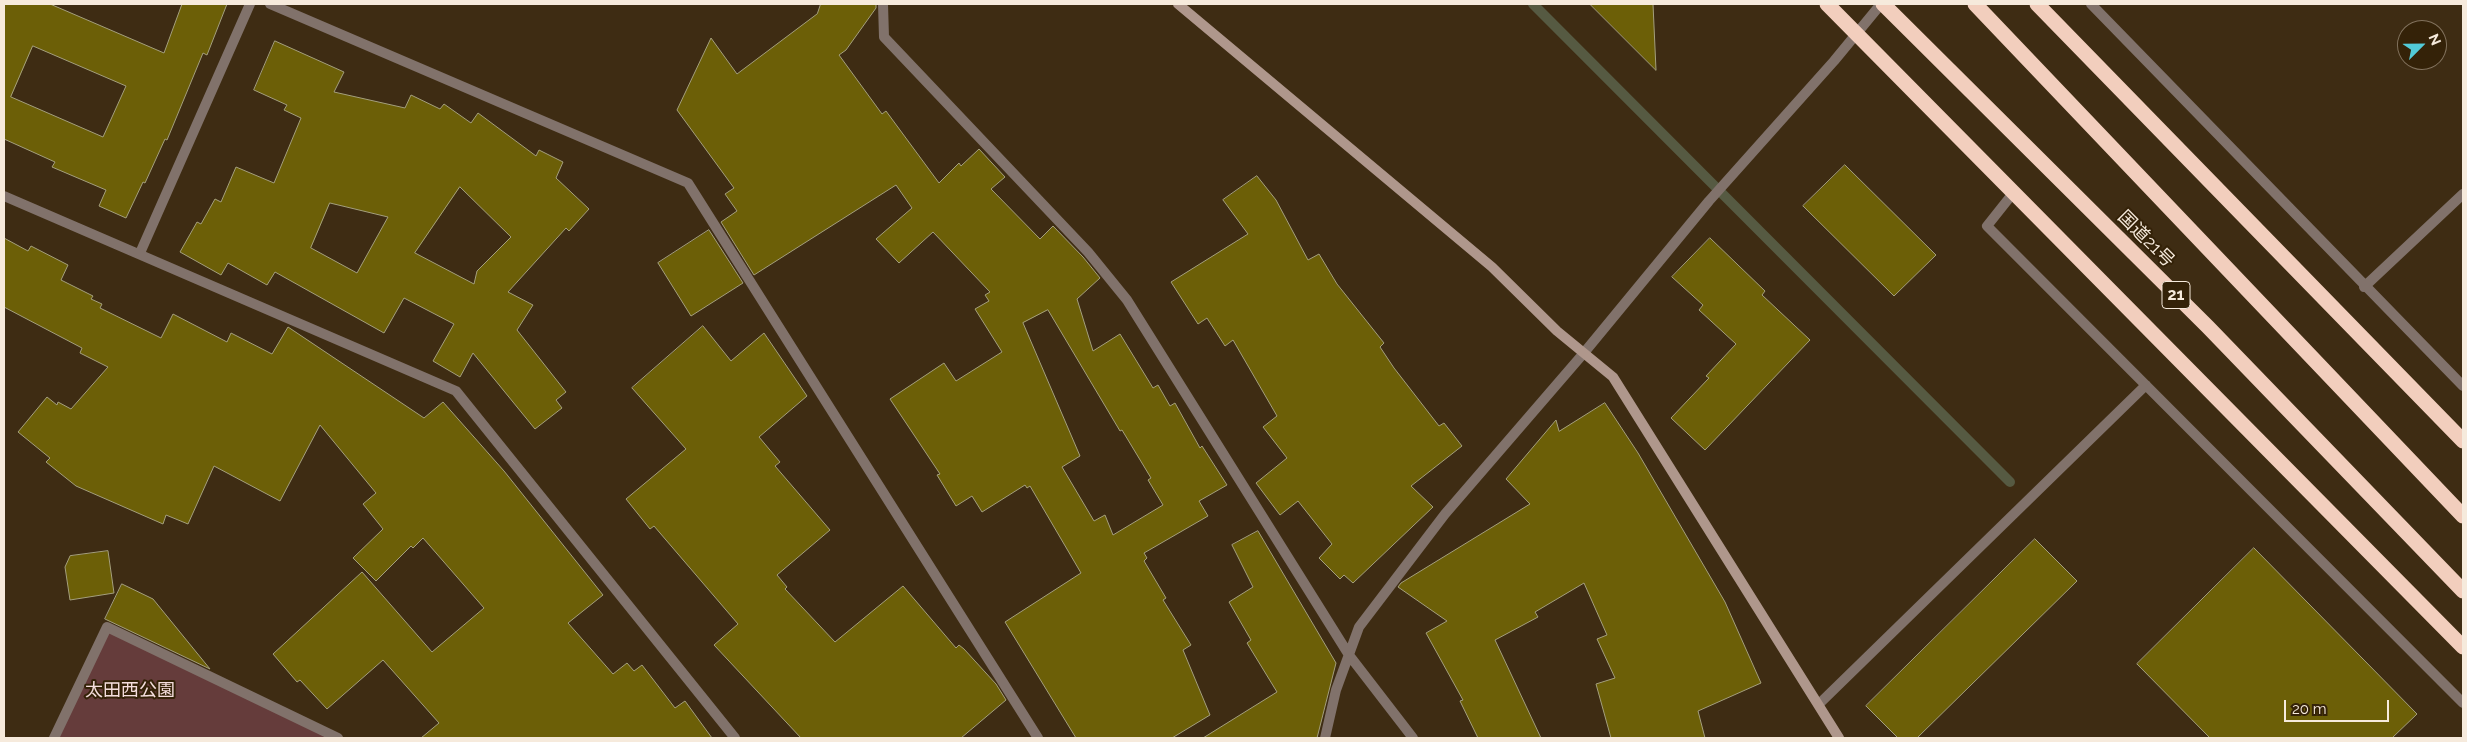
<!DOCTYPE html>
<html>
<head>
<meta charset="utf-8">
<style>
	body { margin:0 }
	#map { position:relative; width:2467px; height:742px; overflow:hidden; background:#3e2c13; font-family:Raleway,sans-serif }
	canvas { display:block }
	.frame { position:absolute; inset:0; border:5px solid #f6eadc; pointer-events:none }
	.north { position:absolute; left:2397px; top:20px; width:50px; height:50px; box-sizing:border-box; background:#342208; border:1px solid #82725d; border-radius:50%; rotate:67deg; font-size:14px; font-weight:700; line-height:20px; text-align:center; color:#f6eadc }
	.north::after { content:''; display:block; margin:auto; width:18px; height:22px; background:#52cbd8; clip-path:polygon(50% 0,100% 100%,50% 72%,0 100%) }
	.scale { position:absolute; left:2284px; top:700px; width:105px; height:22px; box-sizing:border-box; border:2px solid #f6eadc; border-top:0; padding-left:6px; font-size:15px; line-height:18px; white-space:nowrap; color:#f6eadc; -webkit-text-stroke:4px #342208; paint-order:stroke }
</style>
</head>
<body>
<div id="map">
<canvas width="2467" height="742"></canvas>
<div class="frame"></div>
<div class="north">N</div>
<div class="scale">20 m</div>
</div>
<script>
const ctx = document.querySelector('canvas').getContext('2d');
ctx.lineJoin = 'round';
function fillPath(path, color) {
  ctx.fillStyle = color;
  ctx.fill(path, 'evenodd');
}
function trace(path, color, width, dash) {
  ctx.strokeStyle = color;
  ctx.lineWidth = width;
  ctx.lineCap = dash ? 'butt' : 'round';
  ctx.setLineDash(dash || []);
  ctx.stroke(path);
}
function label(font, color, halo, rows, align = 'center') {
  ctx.font = font + ' Raleway,"Noto Sans JP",sans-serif';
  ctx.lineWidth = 4;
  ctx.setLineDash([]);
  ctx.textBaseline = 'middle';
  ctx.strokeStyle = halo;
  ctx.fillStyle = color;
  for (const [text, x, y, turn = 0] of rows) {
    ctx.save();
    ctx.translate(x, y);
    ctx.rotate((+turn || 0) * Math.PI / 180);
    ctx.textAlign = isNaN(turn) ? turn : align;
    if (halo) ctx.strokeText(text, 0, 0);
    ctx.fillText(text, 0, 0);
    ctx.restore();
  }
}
const green = new Path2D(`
	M 107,627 L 338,738 L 54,738 Z`);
const stream = new Path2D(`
	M 1533,4 L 2010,482`);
const building = new Path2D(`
	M 4,4 L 50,4 L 164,53 L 182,4 L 227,4 L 207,55 L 203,53 L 167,140 L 165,139 L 145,183 L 143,182 L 126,218 L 99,206 L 106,190 L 52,167 L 55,162 L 4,139 ZM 33,46 L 126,86 L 103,137 L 11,97 Z
	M 821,4 L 876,4 L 876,8 L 846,50 L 839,55 L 882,114 L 886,111 L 939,183 L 959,163 L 961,166 L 979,149 L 1005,177 L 991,189 L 1040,239 L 1053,226 L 1083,257 L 1100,278 L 1077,299 L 1093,351 L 1120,334 L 1153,388 L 1158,385 L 1170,406 L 1175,403 L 1200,448 L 1202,446 L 1227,485 L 1199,501 L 1208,516 L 1144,553 L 1147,558 L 1144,561 L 1166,598 L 1163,600 L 1191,645 L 1183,650 L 1210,715 L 1172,738 L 1076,738 L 1005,622 L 1081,573 L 1030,486 L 1027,488 L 1025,485 L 982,512 L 972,496 L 956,506 L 937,475 L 940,474 L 890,399 L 944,363 L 956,381 L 1002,352 L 975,309 L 989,301 L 985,295 L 990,292 L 933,232 L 899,263 L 876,239 L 912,208 L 896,185 L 754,275 L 721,222 L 737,211 L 725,194 L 734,188 L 677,110 L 711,38 L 737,74 L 817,14 ZM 1048,310 L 1120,431 L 1122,430 L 1151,478 L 1148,480 L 1163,505 L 1113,535 L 1105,515 L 1094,521 L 1062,467 L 1080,456 L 1023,323 Z
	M 1590,4 L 1653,4 L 1656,70 Z
	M 275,41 L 344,72 L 334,92 L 405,108 L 411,95 L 440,109 L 444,104 L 471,123 L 478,113 L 536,156 L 539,150 L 563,162 L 556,178 L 589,209 L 569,231 L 566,228 L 508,292 L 533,305 L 517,330 L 566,392 L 556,400 L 562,408 L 535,429 L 473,353 L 460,377 L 433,361 L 454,324 L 404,298 L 384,333 L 275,272 L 267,285 L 228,263 L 221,275 L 180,252 L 197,222 L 201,224 L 215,199 L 221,202 L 236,167 L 274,183 L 301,118 L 284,110 L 287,105 L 254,90 ZM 460,187 L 511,237 L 477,271 L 474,284 L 415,253 ZM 330,203 L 388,217 L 357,273 L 311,248 Z
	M 1845,165 L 1936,255 L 1894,296 L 1803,206 Z
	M 1257,176 L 1276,200 L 1308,260 L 1319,254 L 1337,284 L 1384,343 L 1380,347 L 1394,368 L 1439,426 L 1444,423 L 1462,446 L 1411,486 L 1433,507 L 1353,583 L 1344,575 L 1340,579 L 1319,558 L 1332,544 L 1298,501 L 1280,515 L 1256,483 L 1287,458 L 1263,427 L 1277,416 L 1233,340 L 1225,346 L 1207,318 L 1198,324 L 1171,282 L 1248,234 L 1223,200 Z
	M 709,230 L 743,283 L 691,316 L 658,263 Z
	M 4,238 L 28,251 L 31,246 L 68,265 L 61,280 L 93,296 L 91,299 L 102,304 L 100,308 L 161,338 L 173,314 L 227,342 L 231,333 L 272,354 L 288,327 L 424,418 L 443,402 L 504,471 L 603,595 L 568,623 L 613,674 L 627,663 L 634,671 L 642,665 L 675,708 L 685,701 L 712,738 L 421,738 L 439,723 L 383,660 L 327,709 L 300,680 L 297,682 L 273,654 L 362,572 L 432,652 L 484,608 L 423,538 L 413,548 L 411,546 L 376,581 L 353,558 L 383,529 L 363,504 L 376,493 L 320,425 L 280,501 L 214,466 L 188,524 L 166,515 L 163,524 L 76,486 L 46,462 L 50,458 L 18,432 L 47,397 L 57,405 L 58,402 L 71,409 L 108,367 L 80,353 L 82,348 L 4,307 Z
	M 1710,238 L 1765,291 L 1762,295 L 1810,340 L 1705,450 L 1671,418 L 1709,378 L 1706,376 L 1736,344 L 1699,310 L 1703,305 L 1672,277 Z
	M 703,326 L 731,361 L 764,333 L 807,396 L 759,437 L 780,462 L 775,466 L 830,530 L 777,575 L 787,587 L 785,589 L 835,642 L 903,586 L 956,648 L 959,645 L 964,649 L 996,684 L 1006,700 L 961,738 L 801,738 L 714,645 L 738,624 L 654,526 L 650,529 L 626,499 L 686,449 L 632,388 Z
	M 1605,403 L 1638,453 L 1725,602 L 1761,683 L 1698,711 L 1705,738 L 1611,738 L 1596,684 L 1615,678 L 1597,639 L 1607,635 L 1584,583 L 1535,612 L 1538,617 L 1495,640 L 1541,738 L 1478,738 L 1460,701 L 1463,700 L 1426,633 L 1447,621 L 1398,587 L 1401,583 L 1530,504 L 1506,479 L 1556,420 L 1559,431 Z
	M 1258,531 L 1336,663 L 1317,738 L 1203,738 L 1277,692 L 1247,643 L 1251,640 L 1229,602 L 1253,587 L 1232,545 Z
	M 2035,539 L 2077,581 L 1917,738 L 1898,738 L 1866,706 Z
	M 2254,548 L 2417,714 L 2392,738 L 2210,738 L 2137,664 Z
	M 108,551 L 114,593 L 70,600 L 65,567 L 70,556 Z
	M 122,584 L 153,599 L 210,669 L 105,619 Z`);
const street = new Path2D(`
	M 270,4 L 688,183 L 1038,738
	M 883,4 L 884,37 L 1088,252 L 1127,300 L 1349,655 L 1413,738
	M 2091,4 L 2463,386
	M 2014,192 L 1987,226 L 2463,703
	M 4,196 L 456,391 L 735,738
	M 140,253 L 250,4
	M 2364,287 L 2463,194
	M 1819,704 L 2146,385
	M 54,738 L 107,627 L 338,738
	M 1325,738 L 1336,690 L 1359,627 L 1445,514 L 1583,354 L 1709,201 L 1834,61 L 1881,4`);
const secondary = new Path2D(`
	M 1178,4 L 1492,267 L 1557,331 L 1613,377 L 1839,738`);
const highway = new Path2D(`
	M 1827,4 L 2463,647
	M 1883,4 L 2208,327 L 2463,591
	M 1975,4 L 2463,516
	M 2037,4 L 2463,441`);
const shields = [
	[2176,295,28]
];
const shieldNames = [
	["21",2176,295]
];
const streetNames = [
	["国道21号",2146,239,45]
];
const parkNames = [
	["太田西公園",130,691]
];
fillPath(green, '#653c3b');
trace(stream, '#565a42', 10);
fillPath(building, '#6c5f07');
trace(building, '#a49f7d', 1);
trace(street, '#81726b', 10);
trace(secondary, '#af978c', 10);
trace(highway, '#f2cebd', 15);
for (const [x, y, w] of shields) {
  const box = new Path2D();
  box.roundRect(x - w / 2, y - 13.5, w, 27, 4);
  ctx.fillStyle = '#342208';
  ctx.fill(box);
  trace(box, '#f6eadc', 1);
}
label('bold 16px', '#f6eadc', null, shieldNames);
label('18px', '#f6eadc', '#342208', streetNames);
label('18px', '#f4dddc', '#342208', parkNames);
</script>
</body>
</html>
